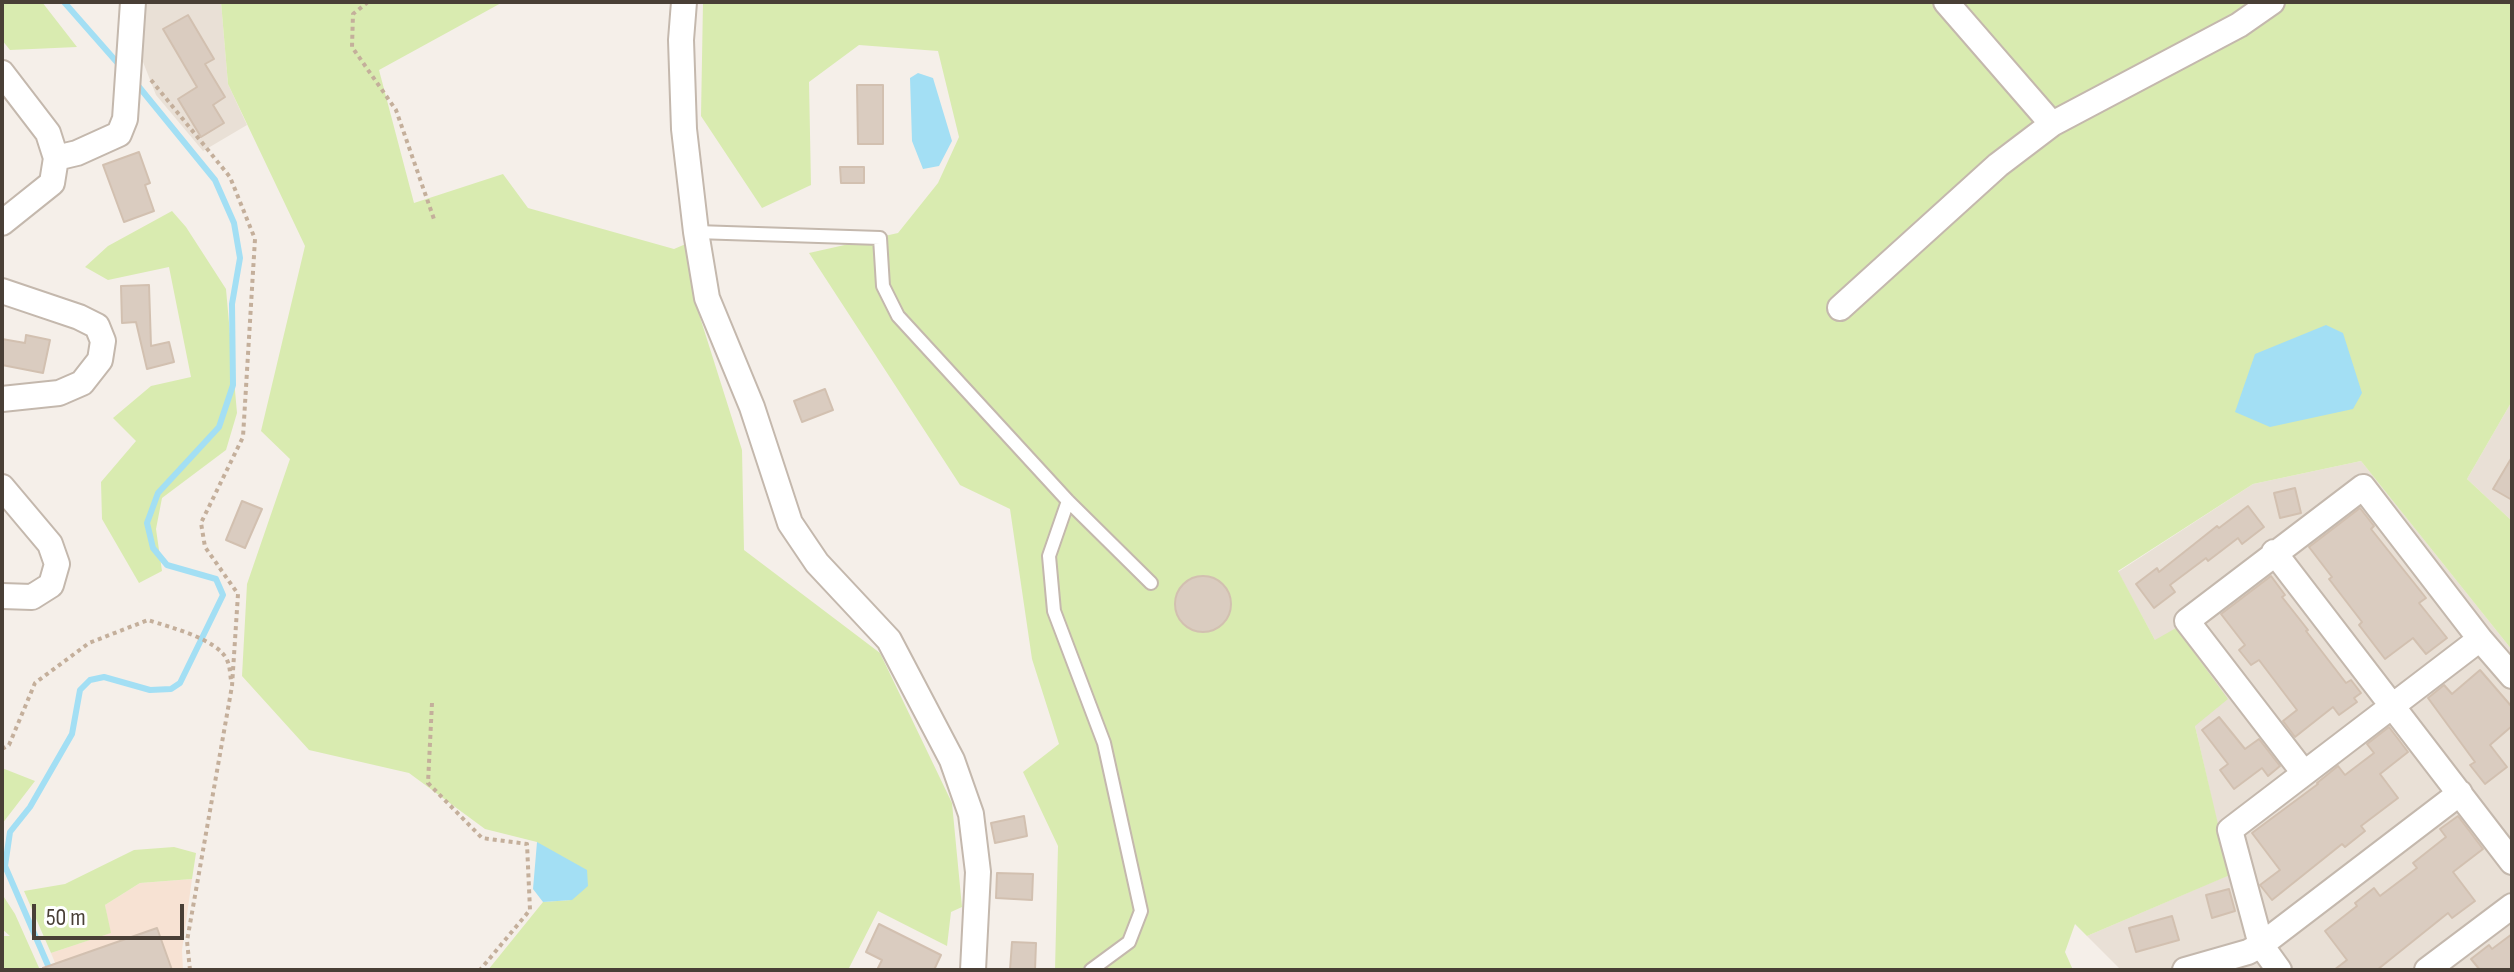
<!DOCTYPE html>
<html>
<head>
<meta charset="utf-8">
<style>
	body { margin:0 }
	#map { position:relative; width:2514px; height:972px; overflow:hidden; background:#f5efe9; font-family:"Sofia Sans Condensed",sans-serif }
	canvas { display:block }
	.frame { position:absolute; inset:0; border:4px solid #493f36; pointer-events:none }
	.scale { position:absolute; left:32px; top:904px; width:152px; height:36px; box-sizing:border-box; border:4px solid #493f36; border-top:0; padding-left:10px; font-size:24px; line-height:28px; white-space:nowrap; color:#493f36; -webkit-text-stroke:6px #fff; paint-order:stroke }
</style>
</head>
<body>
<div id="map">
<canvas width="2514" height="972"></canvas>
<div class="frame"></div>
<div class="scale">50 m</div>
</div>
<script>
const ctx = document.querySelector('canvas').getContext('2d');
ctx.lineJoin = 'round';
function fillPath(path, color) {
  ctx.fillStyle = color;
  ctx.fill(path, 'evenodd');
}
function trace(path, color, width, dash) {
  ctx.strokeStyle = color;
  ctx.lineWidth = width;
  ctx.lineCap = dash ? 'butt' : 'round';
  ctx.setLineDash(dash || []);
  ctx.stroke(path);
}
const residential = new Path2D(`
	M 137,2 L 221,2 L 228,84 L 247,125 L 203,151 L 156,95 L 134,39 Z
	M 2512,401 L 2512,521 L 2467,479 Z
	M 2361,461 L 2512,650 L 2512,970 L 2121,970 L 2087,936 L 2229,875 L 2195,726 L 2155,640 L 2118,572 L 2253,484 Z`);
const commercial = new Path2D(`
	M 192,879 L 182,950 L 183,970 L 58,970 L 51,953 L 110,933 L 105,905 L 140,883 Z`);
const green = new Path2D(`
	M 2,2 L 42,2 L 77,47 L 10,50 L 2,40 Z
	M 221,2 L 503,2 L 379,70 L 414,203 L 503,174 L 528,208 L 674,249 L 688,243 L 699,314 L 742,450 L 744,550 L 880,653 L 952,803 L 962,907 L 951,912 L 947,946 L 878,911 L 848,970 L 488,970 L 543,902 L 571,900 L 537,842 L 485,829 L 409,773 L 309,750 L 242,676 L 247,584 L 290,459 L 261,431 L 305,246 L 228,84 Z
	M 703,2 L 2512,2 L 2512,401 L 2467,479 L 2512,521 L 2512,650 L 2361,461 L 2253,484 L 2118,571 L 2155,640 L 2176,628 L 2228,699 L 2195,726 L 2230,875 L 2087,936 L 2075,924 L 2065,952 L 2073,970 L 1055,970 L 1058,846 L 1023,772 L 1059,744 L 1032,659 L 1010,509 L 960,485 L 809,253 L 898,233 L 938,183 L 959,137 L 938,51 L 859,45 L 809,82 L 811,185 L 762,208 L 701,116 Z
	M 172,211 L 186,227 L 226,289 L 237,413 L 226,450 L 162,498 L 156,529 L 162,571 L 139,583 L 102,519 L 101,482 L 136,441 L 113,418 L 151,386 L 191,377 L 169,267 L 108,280 L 85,267 L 108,246 Z
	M 2,768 L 35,781 L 2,824 Z
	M 174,847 L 196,853 L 192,879 L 140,883 L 105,905 L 111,933 L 51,953 L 24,891 L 65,884 L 134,850 Z
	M 2,894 L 15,914 L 40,970 L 2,970 L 2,936 L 10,936 L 2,929 Z`);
const water = new Path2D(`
	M 918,73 L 933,78 L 952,141 L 939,166 L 923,169 L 912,141 L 910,78 Z
	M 2326,325 L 2343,333 L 2362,393 L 2353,409 L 2270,427 L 2235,412 L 2255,354 Z
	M 537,842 L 587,870 L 588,886 L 572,900 L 543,902 L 533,889 Z`);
const stream = new Path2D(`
	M 64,2 L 122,68
	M 50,970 L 5,866 L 10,832 L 30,807 L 72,734 L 80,690 L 90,680 L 104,677 L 150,690 L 171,689 L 180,683 L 223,595 L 216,579 L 167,565 L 153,548 L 147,523 L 158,493 L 219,427 L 233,385 L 232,304 L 240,258 L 234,223 L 215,180 L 135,82`);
const building = new Path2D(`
	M 188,15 L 214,59 L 205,64 L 225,97 L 213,105 L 224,123 L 201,137 L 178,99 L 197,87 L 163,29 Z
	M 857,85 L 883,85 L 883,144 L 858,144 Z
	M 139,152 L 150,183 L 145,185 L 154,211 L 124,222 L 103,165 Z
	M 840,167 L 864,167 L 864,183 L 841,183 Z
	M 149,285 L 151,346 L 169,342 L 174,362 L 147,369 L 136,322 L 122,323 L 121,286 Z
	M 26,335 L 50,340 L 43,373 L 2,365 L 2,339 L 25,343 Z
	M 825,389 L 833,410 L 802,422 L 794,401 Z
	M 2512,457 L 2512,500 L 2493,489 Z
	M 2295,488 L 2301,513 L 2280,518 L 2274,493 Z
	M 242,501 L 262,509 L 245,548 L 226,540 Z
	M 2248,506 L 2264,527 L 2242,544 L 2238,538 L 2208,561 L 2206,558 L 2170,585 L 2175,592 L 2154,608 L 2136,584 L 2157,568 L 2159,572 L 2217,526 L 2219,528 Z
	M 2360,508 L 2374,526 L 2371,529 L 2426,598 L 2419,603 L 2447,638 L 2426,654 L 2413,638 L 2385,659 L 2359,625 L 2362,622 L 2329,579 L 2332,577 L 2309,547 Z
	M1175 604a28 28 0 1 1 56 0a28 28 0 1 1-56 0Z
	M 2271,576 L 2285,595 L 2282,597 L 2308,630 L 2306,631 L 2346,683 L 2351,680 L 2361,693 L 2354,698 L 2357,702 L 2339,715 L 2333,707 L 2295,737 L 2283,721 L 2297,710 L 2259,660 L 2251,665 L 2239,650 L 2245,645 L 2221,614 Z
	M 2480,670 L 2512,707 L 2512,726 L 2490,745 L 2507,767 L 2485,784 L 2470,765 L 2475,762 L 2428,698 L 2444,685 L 2452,694 Z
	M 2219,717 L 2245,749 L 2259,739 L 2280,766 L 2268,776 L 2262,768 L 2234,789 L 2220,770 L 2228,764 L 2202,730 Z
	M 2389,727 L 2408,752 L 2380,774 L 2398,798 L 2361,826 L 2365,831 L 2345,847 L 2342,844 L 2272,900 L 2260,885 L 2280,870 L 2252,833 L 2318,784 L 2317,783 L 2338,766 L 2345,775 L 2374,753 L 2367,744 Z
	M 1024,816 L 1027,836 L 995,843 L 991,823 Z
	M 2458,816 L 2483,849 L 2453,872 L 2475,901 L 2452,918 L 2448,913 L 2377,970 L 2334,970 L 2347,960 L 2325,931 L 2357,906 L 2355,903 L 2374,888 L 2380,896 L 2417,868 L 2413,863 L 2446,837 L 2440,829 Z
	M 997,873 L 1033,874 L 1032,900 L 996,898 Z
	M 2229,889 L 2235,911 L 2212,918 L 2206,895 Z
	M 2172,916 L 2179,940 L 2136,952 L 2129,928 Z
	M 879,924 L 941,955 L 934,970 L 877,970 L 882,960 L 866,952 Z
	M 157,928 L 172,970 L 44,970 L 43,968 Z
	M 2512,934 L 2512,970 L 2480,970 L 2471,959 L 2489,945 L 2492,949 Z
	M 1012,942 L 1036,943 L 1035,970 L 1010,970 Z`);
const path = new Path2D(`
	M 368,2 L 353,14 L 352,47 L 396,110 L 435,222
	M 151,80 L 230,177 L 255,239 L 243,437 L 201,523 L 205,547 L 238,594 L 232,686 L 187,941 L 190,970
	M 432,703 L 428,783 L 482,838 L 527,844 L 530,910 L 480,970
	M 2,749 L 9,745 L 35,683 L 89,643 L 148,620 C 169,627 218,639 227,660 C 230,666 230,674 231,680`);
const service = new Path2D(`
	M 696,232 L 880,238 L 883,286 L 898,316 L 1068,501 L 1151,583
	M 1068,501 L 1049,556 L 1054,611 L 1104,743 L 1141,911 L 1129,942 L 1091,970`);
const minor = new Path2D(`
	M 684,2 L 681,40 L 684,129 L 696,232 L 707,298 L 752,407 L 790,523 L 817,563 L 889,640 L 952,760 L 971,814 L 978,872 L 973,970
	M 1946,2 L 2052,124
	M 2,73 L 48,133 L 56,158 L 77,153 L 119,134 L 125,119 L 133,2
	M 2,223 L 52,183 L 56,158
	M 2,291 L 79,317 L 97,326 L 103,341 L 100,360 L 82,383 L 59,393 L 2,399
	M 1840,308 L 1998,165 L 2052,124 L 2239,25 L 2272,2
	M 2,487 L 50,544 L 57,564 L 51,585 L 32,597 L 2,596
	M 2274,552 L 2512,862
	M 2304,773 L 2187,621 L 2363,487 L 2480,639 L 2512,676
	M 2185,970 L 2248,952 L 2261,945 L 2460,793
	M 2279,970 L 2261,945 L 2230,830 L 2480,639
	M 2427,970 L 2512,906`);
fillPath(residential, '#e9e0d6');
fillPath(commercial, '#f7e2d3');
fillPath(green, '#d9ebb0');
fillPath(water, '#a3dff4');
trace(stream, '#a3dff4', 6);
fillPath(building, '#daccc0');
trace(building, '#d2c0b0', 2);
trace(service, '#c4b8ad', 16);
trace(minor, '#c4b8ad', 28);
trace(path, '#c4af9b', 4, [4, 4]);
trace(service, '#fff', 12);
trace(minor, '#fff', 24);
</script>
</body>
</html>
